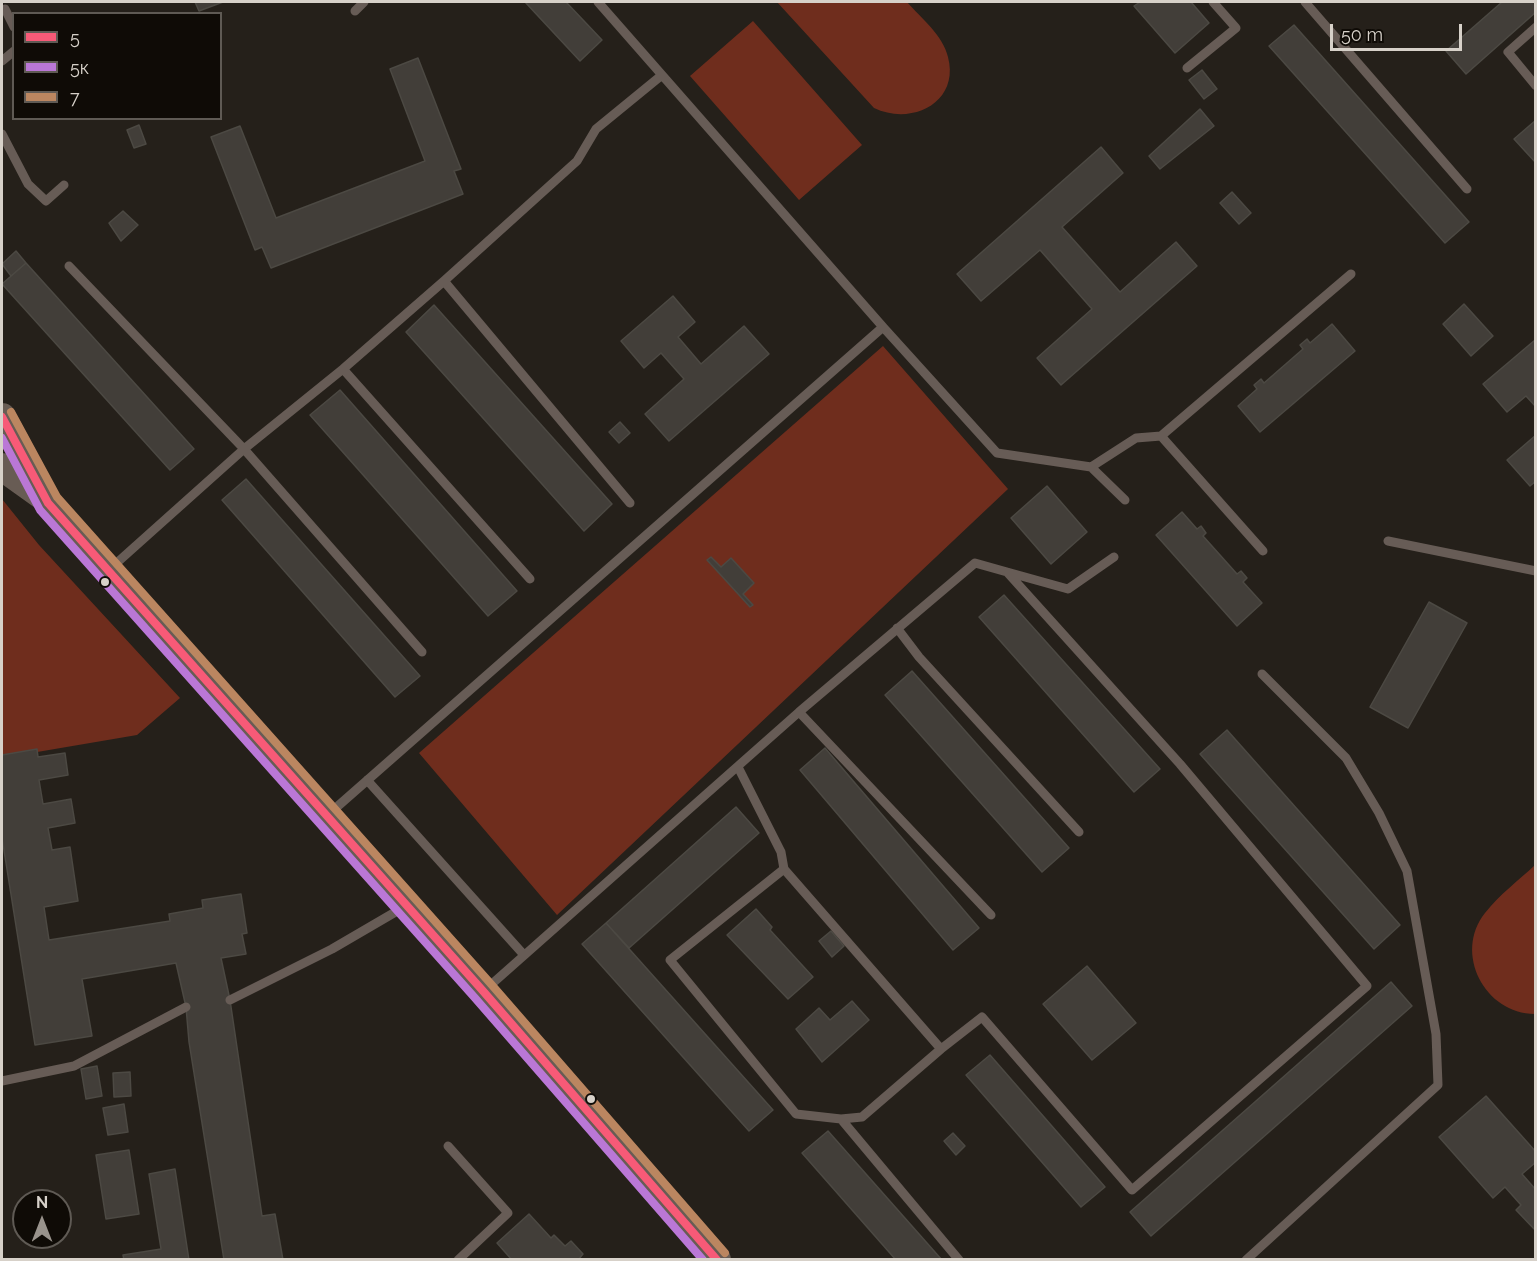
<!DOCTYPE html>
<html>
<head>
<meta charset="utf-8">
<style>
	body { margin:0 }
	#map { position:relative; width:1537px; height:1261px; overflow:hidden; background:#25201a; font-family:Raleway,sans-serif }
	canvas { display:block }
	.frame { position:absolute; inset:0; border:3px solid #d7d1c9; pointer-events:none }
	.legend { position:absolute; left:12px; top:12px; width:210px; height:108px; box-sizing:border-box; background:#0f0b06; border:2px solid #5f5a54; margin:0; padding:8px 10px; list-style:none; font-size:18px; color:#d7d1c9 }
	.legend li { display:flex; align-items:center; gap:12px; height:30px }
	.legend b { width:30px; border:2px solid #5f5a54 }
	.north { position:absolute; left:12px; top:1189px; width:60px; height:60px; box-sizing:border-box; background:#0f0b06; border:2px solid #5f5a54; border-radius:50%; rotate:0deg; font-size:16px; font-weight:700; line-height:24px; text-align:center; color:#d7d1c9 }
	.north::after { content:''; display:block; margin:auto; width:21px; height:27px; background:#99938c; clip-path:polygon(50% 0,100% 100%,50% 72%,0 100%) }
	.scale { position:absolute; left:1330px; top:24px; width:132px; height:27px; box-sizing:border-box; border:3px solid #d7d1c9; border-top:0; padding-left:8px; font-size:18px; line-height:21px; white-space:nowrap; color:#d7d1c9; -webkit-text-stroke:4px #0f0b06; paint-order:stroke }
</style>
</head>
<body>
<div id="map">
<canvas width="1537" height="1261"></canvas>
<div class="frame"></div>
<ul class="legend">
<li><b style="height:8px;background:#f75a77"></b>5</li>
<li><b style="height:8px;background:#ba77d6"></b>5к</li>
<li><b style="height:8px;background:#bb8660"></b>7</li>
</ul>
<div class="north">N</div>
<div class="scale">50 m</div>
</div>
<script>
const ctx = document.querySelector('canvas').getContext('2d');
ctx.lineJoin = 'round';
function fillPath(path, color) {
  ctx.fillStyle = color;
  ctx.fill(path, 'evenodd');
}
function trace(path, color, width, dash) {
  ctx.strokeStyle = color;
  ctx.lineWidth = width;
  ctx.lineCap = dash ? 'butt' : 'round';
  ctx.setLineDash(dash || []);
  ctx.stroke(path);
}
const green = new Path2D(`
	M 777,2 L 907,2 C 921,18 943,35 948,57 C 960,103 911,126 874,108 Z
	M 753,21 L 862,145 L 799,200 L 690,76 Z
	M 883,346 L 1008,489 L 557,915 L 419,753 Z
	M 2,499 L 39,545 L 180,698 L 137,735 L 2,758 Z
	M 1535,865 L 1535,1014 C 1485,1014 1453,953 1485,913 C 1499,895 1519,880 1535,865 Z`);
const building = new Path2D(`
	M 195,2 L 223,2 L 199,11 Z
	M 525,2 L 566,2 L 602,40 L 580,61 Z
	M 1140,2 L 1191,2 L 1209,23 L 1175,53 L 1134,6 Z
	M 1502,2 L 1536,2 L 1536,12 L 1466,74 L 1446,51 Z
	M 1294,25 L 1469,222 L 1445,243 L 1269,46 Z
	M 418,58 L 461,169 L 454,171 L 463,194 L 271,268 L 262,247 L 255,250 L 211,137 L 240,126 L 276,218 L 425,161 L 390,69 Z
	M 1202,70 L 1217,89 L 1204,99 L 1189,80 Z
	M 1200,109 L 1214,126 L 1160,169 L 1149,156 Z
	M 1536,120 L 1536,163 L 1514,139 Z
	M 139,125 L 146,144 L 134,148 L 127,130 Z
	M 1101,147 L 1123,173 L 1062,227 L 1120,292 L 1176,242 L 1197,266 L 1061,385 L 1037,358 L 1092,309 L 1040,250 L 981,301 L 957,274 Z
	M 1232,192 L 1251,213 L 1239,224 L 1220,203 Z
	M 123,211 L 138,225 L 121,241 L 109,223 Z
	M 16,251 L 26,263 L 11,276 L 2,264 Z
	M 26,263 L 194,449 L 170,470 L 2,284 Z
	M 673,296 L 695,322 L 678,337 L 701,364 L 744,326 L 769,354 L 669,441 L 645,414 L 684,379 L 661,353 L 644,368 L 621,341 Z
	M 1464,304 L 1493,336 L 1471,356 L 1443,324 Z
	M 434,305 L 612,504 L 584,531 L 406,332 Z
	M 1332,324 L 1355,351 L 1260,432 L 1238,406 L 1257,389 L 1254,385 L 1261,379 L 1264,383 L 1303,349 L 1300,345 L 1307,339 L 1310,343 Z
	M 1535,340 L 1536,407 L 1526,396 L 1507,412 L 1483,384 Z
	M 340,390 L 517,591 L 488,616 L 310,415 Z
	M 620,422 L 630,433 L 619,443 L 609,432 Z
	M 1536,435 L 1536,481 L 1530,486 L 1507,460 Z
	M 246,479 L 420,676 L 395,697 L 222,500 Z
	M 1047,486 L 1087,532 L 1051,564 L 1011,518 Z
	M 1182,512 L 1197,529 L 1201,526 L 1206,533 L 1203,536 L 1237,574 L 1241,571 L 1247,578 L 1243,582 L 1262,603 L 1237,626 L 1156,535 Z
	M 711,557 L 721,567 L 731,558 L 754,583 L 743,594 L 753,605 L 750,607 L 707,560 Z
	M 1004,595 L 1160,769 L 1134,792 L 979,617 Z
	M 1429,602 L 1467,623 L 1408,728 L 1370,707 Z
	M 912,671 L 1069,848 L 1042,872 L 885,695 Z
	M 1227,730 L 1400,925 L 1374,949 L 1200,754 Z
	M 825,748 L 979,928 L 953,950 L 800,770 Z
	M 37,749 L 38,757 L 65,753 L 68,775 L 39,780 L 43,804 L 71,799 L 75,823 L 48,828 L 52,850 L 70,847 L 78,901 L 44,907 L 49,940 L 170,921 L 169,914 L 203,908 L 202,900 L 241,894 L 247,933 L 242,934 L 246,954 L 221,958 L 230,1000 L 262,1216 L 275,1214 L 283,1260 L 224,1260 L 189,1042 L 186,1007 L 176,963 L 82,979 L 92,1036 L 35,1045 L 2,838 L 2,755 Z
	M 736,807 L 759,833 L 629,948 L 606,923 Z
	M 756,909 L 772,927 L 770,930 L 813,977 L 788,999 L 727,935 Z
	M 606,923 L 773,1110 L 749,1131 L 582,944 Z
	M 831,931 L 844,946 L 832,957 L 819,941 Z
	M 1087,966 L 1136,1023 L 1092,1060 L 1043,1004 Z
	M 1391,982 L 1412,1006 L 1151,1236 L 1130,1212 Z
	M 852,1001 L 869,1020 L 822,1062 L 796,1029 L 819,1008 L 830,1020 Z
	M 990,1055 L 1105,1187 L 1081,1207 L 966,1075 Z
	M 97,1066 L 102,1096 L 86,1099 L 81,1069 Z
	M 130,1072 L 131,1096 L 114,1097 L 113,1073 Z
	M 1486,1096 L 1536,1152 L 1536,1162 L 1522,1174 L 1536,1190 L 1536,1231 L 1516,1210 L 1521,1205 L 1505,1187 L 1493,1198 L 1439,1137 Z
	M 124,1104 L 128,1132 L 108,1135 L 103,1108 Z
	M 828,1131 L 942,1260 L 896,1260 L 802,1153 Z
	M 953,1133 L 965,1146 L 956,1155 L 944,1141 Z
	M 129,1150 L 139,1214 L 106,1219 L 96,1155 Z
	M 175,1169 L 189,1260 L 124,1260 L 123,1255 L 161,1249 L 149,1174 Z
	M 529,1214 L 551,1238 L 554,1235 L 565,1246 L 571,1241 L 583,1254 L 578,1260 L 512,1260 L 497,1243 Z`);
const lane = new Path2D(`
	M 598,2 L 662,75
	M 1305,2 L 1467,189
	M 5,9 L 14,27
	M 355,11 L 364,2
	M 1536,27 L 1508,52 L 1536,86
	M 2,61 L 14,51
	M 1187,68 L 1236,28 L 1213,2
	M 2,134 L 28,184 L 46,201 L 64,185
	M 69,266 L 244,449 L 422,652
	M 444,281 L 630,503
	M 883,327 L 997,453 L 1091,467 L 1125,500
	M 343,369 L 530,579
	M 1161,436 L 1263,551
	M 1091,467 L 1136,438 L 1161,436 L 1351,274
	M 1388,541 L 1536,571
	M 111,568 L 244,449 L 343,369 L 444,281 L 577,161 L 596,129 L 662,75 L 883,327 L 330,813
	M 1007,572 L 1068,589 L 1114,557
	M 897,628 L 919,657 L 1079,832
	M 799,712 L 991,915
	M 738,767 L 781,852 L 784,869 L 670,960 L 796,1114 L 841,1119 L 862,1117 L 941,1049 L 784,869
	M 367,780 L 524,955
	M 485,990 L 799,712 L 975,563 L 1007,572 L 1180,764 L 1367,986 L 1132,1190 L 982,1017 L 941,1049
	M 230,1000 L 332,949 L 404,907
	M 2,1081 L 74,1066 L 186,1007
	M 841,1119 L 959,1260
	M 448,1146 L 508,1213 L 458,1260
	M 1246,1260 L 1438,1085 L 1436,1034 L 1407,871 L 1379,813 L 1346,758 L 1262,674`);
const primary = new Path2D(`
	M 2,417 L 48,503 L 483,991 L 717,1260
	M 2,467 L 41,495`);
const bus1 = new Path2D(`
	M 2,417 L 48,503 L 483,991 L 717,1260`);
const bus2 = new Path2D(`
	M 2,438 L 40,510 L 475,998 L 703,1260`);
const bus3 = new Path2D(`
	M 11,412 L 57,497 L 491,984 L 725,1253`);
const markers = [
	[105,582,5,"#d7d1c9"],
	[591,1099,5,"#d7d1c9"]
];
fillPath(green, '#6f2d1d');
fillPath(building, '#423e39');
trace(building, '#4c4943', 1.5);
trace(lane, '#675c56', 9);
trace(primary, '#685c54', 28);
trace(bus1, '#f75a77', 8);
trace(bus2, '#ba77d6', 8);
trace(bus3, '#bb8660', 8);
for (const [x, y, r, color] of markers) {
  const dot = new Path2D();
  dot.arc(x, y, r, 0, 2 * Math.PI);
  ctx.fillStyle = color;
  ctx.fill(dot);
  trace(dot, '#0f0b06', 2);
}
</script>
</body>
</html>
